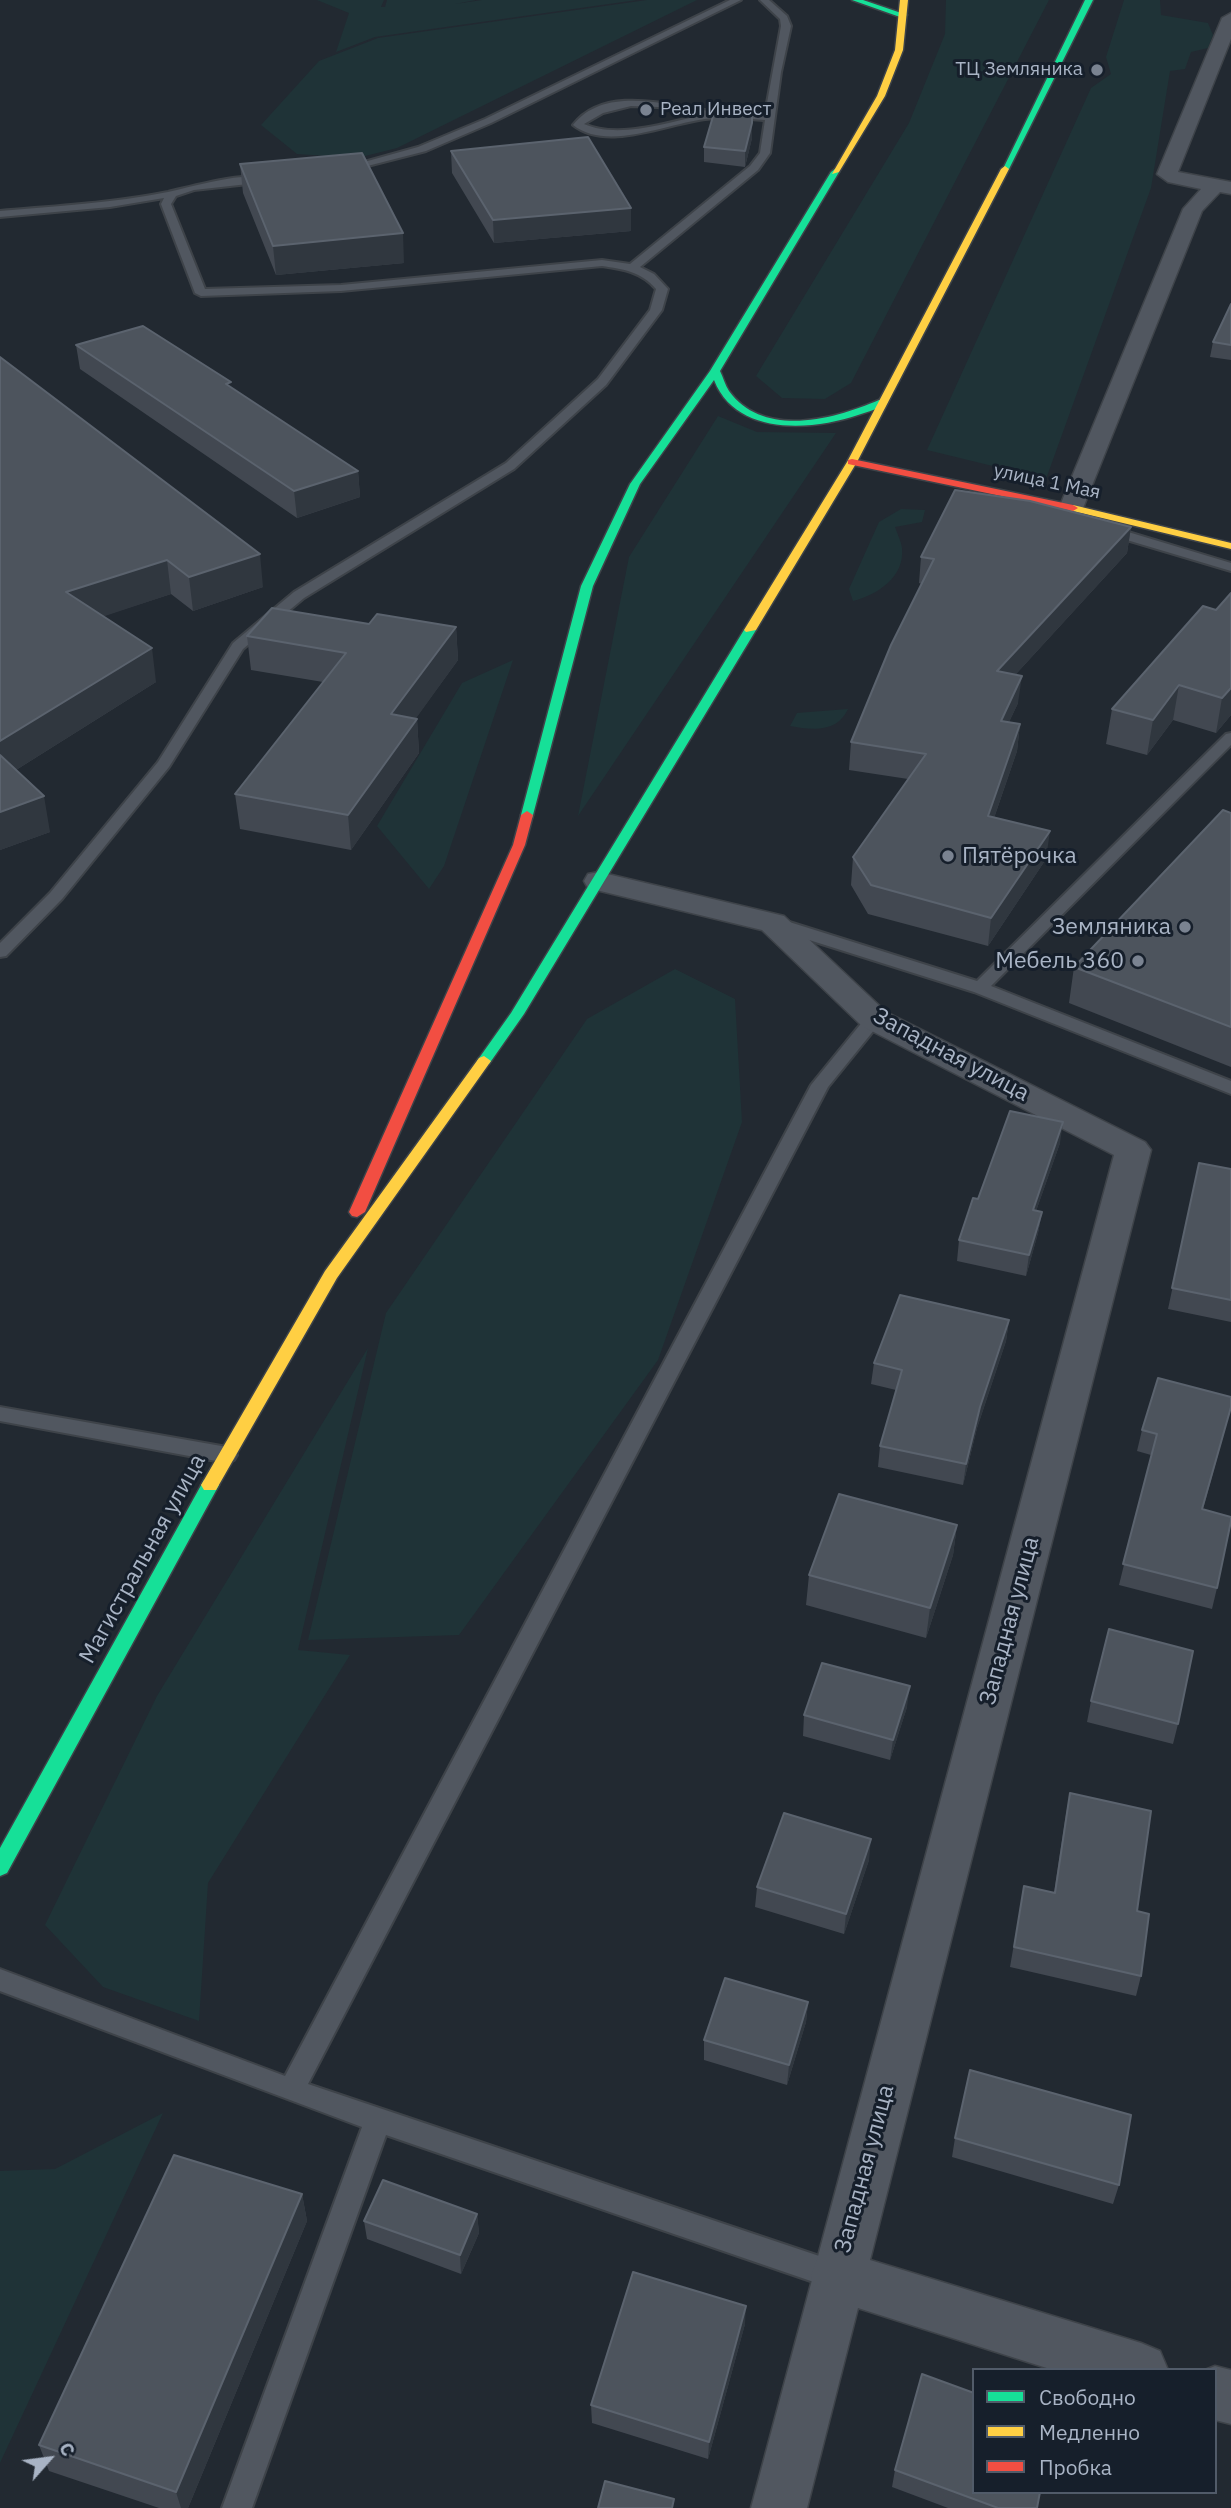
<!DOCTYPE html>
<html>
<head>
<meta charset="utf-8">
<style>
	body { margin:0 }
	#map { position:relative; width:1231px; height:2508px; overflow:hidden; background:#222931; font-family:"IBM Plex Sans",sans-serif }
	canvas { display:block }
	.legend { position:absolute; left:972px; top:2368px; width:245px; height:126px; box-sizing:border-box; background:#161f2b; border:2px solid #515b69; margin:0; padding:9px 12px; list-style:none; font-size:21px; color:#a9b4c5 }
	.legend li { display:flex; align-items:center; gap:14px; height:35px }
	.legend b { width:35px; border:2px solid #515b69 }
	.north { position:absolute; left:14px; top:2424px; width:70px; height:70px; -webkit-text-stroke:5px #161f2b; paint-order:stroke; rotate:62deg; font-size:19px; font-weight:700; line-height:28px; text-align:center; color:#a9b4c5 }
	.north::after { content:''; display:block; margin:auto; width:24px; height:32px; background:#a9b4c5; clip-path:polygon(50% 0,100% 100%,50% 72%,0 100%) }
</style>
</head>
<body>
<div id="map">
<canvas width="1231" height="2508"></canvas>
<ul class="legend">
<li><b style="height:9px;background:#16e098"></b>Свободно</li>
<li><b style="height:9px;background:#ffcf43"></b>Медленно</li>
<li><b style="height:9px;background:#f24e42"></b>Пробка</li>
</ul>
<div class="north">С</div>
</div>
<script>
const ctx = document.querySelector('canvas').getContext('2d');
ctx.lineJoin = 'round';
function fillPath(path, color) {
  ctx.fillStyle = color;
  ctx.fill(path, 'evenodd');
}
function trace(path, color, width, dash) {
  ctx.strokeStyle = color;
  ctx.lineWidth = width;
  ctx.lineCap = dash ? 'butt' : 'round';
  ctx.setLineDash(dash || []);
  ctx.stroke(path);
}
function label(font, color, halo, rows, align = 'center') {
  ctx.font = font + ' "IBM Plex Sans",sans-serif';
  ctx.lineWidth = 6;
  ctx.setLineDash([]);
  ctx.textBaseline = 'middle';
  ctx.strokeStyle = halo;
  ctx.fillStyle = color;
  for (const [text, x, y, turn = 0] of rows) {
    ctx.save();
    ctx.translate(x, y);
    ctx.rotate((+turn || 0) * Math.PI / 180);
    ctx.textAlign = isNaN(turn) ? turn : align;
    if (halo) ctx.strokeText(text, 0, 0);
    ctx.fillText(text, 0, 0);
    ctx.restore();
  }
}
const green = new Path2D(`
	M 317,0 L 384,0 L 381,7 L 385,7 L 387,0 L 476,0 L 455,4 L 482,0 L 637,0 L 375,37 L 336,52 L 349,13 Z
	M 647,0 L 697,0 L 397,148 L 357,158 L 297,154 L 261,125 L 319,61 L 378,38 Z
	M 946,0 L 1049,0 L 851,383 L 825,399 L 782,398 L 756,376 L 909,123 L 945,34 Z
	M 1124,0 L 1160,0 L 1161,15 L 1208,23 L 1213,35 L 1208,48 L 1191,52 L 1185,69 L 1170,71 L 1151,188 L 1046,479 L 927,450 L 1091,88 L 1111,74 L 1106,57 Z
	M 718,416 L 757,432 L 836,433 L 578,816 L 629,557 Z
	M 901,509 L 925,510 L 922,522 L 895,527 C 897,533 901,541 902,548 C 905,577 877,595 853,601 L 849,589 L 879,522 Z
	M 513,660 L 444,866 L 429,889 L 377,826 L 462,683 Z
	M 848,709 C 837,733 812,730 790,726 L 797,713 Z
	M 675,969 L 735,999 L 742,1122 L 658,1360 L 459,1635 L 308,1640 L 386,1313 L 587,1019 Z
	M 368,1348 L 298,1650 L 350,1655 L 208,1883 L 199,2021 L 103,1987 L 45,1925 L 157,1696 Z
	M 163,2113 L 0,2463 L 0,2171 L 55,2169 Z`);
const lane = new Path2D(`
	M 730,0 L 741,0 L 491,123 L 426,151 L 344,172 L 339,169 L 418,147 L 485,119 Z
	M 760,0 L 769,0 L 787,16 L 791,26 L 781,72 L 770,153 L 758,170 L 640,267 L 654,274 L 668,289 L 662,310 L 606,385 L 514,469 L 304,598 L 243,649 L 169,767 L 62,899 L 6,956 L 0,957 L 0,943 L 50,893 L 158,762 L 233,643 L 294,592 L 506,463 L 598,379 L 650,310 L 656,289 C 642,272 623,269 602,266 L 341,291 L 201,296 L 195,293 L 161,204 L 164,198 L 110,207 L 0,217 L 0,211 C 56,206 113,203 168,192 C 198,185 238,173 270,177 L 271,179 L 266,182 L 194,190 L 176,196 L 171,204 L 205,289 L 341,285 L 602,260 L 630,264 L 750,166 L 760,153 L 765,120 C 749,119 732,117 716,118 C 675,119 610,154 573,125 C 605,84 670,106 711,111 C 729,114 747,113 765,114 L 781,26 L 780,19 ZM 631,106 L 658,107 L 699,116 C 665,123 618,139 584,124 L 603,113 Z
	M 1105,525 L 1231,563 L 1231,571 L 1100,532 L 1098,529 Z
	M 1231,733 L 1231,745 L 991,986 L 1231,1081 L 1231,1094 L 974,992 L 771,928 L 769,924 L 777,919 L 783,920 L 977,981 L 1226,734 Z
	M 874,1014 L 883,1019 L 828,1087 L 308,2084 L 837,2262 L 847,2266 L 851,2276 L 847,2286 L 837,2290 L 386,2135 L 252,2508 L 222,2508 L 362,2127 L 0,1991 L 0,1969 L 285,2076 L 811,1085 L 868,1015 Z
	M 0,1407 L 227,1447 L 234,1450 L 237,1455 L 234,1460 L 227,1463 L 0,1421 Z`);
const street = new Path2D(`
	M 1231,13 L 1231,39 L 1178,172 L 1231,182 L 1231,194 L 1220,192 L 1202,211 L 1083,508 L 1080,513 L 1071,515 L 1062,513 L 1059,508 L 1183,209 L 1201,189 L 1168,182 L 1157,174 L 1222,18 Z
	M 599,872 L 784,916 L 886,1012 L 1145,1142 L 1151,1150 L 870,2260 L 1141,2343 L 1160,2351 L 1168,2370 L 1053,2370 L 858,2308 L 807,2508 L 751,2508 L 812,2280 L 811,2276 L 817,2260 L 1114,1155 L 862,1026 L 762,930 L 588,888 L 584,881 L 588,874 Z
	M 1215,2366 L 1231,2370 L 1231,2424 L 1215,2420 L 1215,2370 L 1205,2370 Z`);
const fast = new Path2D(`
	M 852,0 L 863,0 L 907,15 L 900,17 Z
	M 1085,0 L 1093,0 L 1009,169 L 1002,171 Z
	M 835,169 L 839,172 L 720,371 C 723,377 725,385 729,391 C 764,439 835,419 879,400 L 888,402 C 880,408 868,412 858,415 C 811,431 736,436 714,380 L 640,484 L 593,586 L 533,815 L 532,818 L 522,818 L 521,815 L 581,586 L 630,484 L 710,371 L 831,172 Z
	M 750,627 L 756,630 L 524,1014 L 489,1064 L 479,1064 L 477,1061 L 511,1013 L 744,630 Z
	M 210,1479 L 216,1480 L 219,1485 L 7,1873 L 0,1876 L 0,1848 L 204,1480 Z`);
const slow = new Path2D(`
	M 900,0 L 908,0 L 903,50 L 885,96 L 839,172 L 832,174 L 877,96 L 895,50 Z
	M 1005,166 L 1009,169 L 857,462 L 756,630 L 746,632 L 744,630 L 847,462 L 1001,169 Z
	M 1073,505 L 1231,543 L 1231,549 L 1069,510 L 1069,506 Z
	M 484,1056 L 491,1061 L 337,1278 L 216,1490 L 204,1490 L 201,1485 L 204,1480 L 325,1271 L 479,1058 Z`);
const jam = new Path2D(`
	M 852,459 L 1073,505 L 1078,508 L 1073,511 L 848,464 L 848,460 Z
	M 527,811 L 533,815 L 525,845 L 365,1212 L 357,1217 L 352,1216 L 349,1212 L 513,845 L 521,815 Z`);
const wall = new Path2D(`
	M 752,138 L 745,167 L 704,162 L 704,147 Z
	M 451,151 L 631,231 L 494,243 L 452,173 Z
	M 240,164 L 404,263 L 276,275 L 243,193 Z
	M 1231,304 L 1231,360 L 1210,357 L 1213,342 Z
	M 76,345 L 231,387 L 358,471 L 360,497 L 297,518 L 80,369 Z
	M 0,357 L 263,587 L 193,611 L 171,594 L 103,616 L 156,682 L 16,770 L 50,832 L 0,850 Z
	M 1131,527 L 1127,553 L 1016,674 L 1018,703 L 1009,722 L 1020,724 L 1017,751 L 994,818 L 1046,859 L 988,946 L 868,914 L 851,885 L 853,857 L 908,779 L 849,770 L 851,742 L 922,584 L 919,583 L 921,557 Z
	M 1203,606 L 1231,715 L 1216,733 L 1173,720 L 1147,755 L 1106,744 L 1112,709 Z
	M 369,624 L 456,627 L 458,660 L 415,719 L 417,719 L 419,753 L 351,850 L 240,829 L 235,794 L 323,682 L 251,670 L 247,636 Z
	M 1231,813 L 1231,1067 L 1069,1003 L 1074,967 Z
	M 1060,1143 L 1036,1211 L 1042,1212 L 1038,1233 L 1026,1276 L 957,1261 L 959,1240 L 978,1199 Z
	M 1199,1163 L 1231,1169 L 1231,1322 L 1168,1309 Z
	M 1009,1320 L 1006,1341 L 977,1428 L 963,1485 L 878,1467 L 880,1446 L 896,1390 L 871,1384 L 874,1363 Z
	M 1231,1408 L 1203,1509 L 1217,1588 L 1212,1609 L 1119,1585 L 1151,1455 L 1137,1451 L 1142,1430 Z
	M 957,1525 L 953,1555 L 926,1638 L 806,1605 L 809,1575 Z
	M 1091,1701 L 1178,1724 L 1173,1744 L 1087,1722 Z
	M 907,1707 L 890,1760 L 803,1736 L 804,1715 Z
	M 1070,1793 L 1137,1911 L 1141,1976 L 1136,1996 L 1010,1967 L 1024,1886 L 1054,1893 L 1066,1814 Z
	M 869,1860 L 844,1934 L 755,1907 L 757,1887 Z
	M 808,2002 L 806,2022 L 787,2085 L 704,2060 L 704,2040 Z
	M 955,2138 L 1119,2185 L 1113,2204 L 952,2157 Z
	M 302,2194 L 307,2221 L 188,2508 L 159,2508 L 49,2471 L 39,2445 Z
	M 477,2214 L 479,2233 L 461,2274 L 367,2239 L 364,2221 Z
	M 745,2324 L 708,2459 L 592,2423 L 591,2405 Z
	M 895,2470 L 1037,2508 L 948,2508 L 892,2487 Z`);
const shadedWall = new Path2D(`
	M 752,123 L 752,138 L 745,167 L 745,151 Z
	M 631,208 L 631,231 L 494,243 L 493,220 Z
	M 403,233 L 404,263 L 276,275 L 273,246 Z
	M 358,471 L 360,497 L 297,518 L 294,491 Z
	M 1131,527 L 1127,553 L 994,698 L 997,671 Z
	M 260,554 L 263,587 L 193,611 L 189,577 Z
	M 167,560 L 171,594 L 72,627 L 66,592 Z
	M 456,627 L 458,660 L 394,749 L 391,714 Z
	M 152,648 L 156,682 L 0,780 L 0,741 Z
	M 1022,676 L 1018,703 L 997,748 L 1001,721 Z
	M 1179,685 L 1173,720 L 1147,755 L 1153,720 Z
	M 1231,688 L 1231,715 L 1216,733 L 1222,698 Z
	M 417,719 L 419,753 L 351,850 L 348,815 Z
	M 1020,724 L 1017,751 L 985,844 L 988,816 Z
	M 44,796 L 50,832 L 0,850 L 0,812 Z
	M 1050,831 L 1046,859 L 988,946 L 991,918 Z
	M 1063,1122 L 1060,1143 L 1029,1231 L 1033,1210 Z
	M 1042,1212 L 1038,1233 L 1026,1276 L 1029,1255 Z
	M 1009,1320 L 1006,1341 L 977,1428 L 963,1485 L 966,1464 L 980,1407 Z
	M 1231,1407 L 1228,1419 L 1197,1530 L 1202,1509 Z
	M 957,1525 L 953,1555 L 926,1638 L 930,1608 Z
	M 910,1686 L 907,1707 L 890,1760 L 893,1740 Z
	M 871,1839 L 869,1860 L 844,1934 L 846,1914 Z
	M 808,2002 L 806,2022 L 787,2085 L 789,2065 Z
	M 302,2194 L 307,2221 L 188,2508 L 181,2508 L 176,2492 Z
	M 477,2214 L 479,2233 L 461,2274 L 460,2255 Z
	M 746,2306 L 745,2324 L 708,2459 L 709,2442 Z`);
const building = new Path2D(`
	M 716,106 L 752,107 L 752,123 L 745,151 L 704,147 Z
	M 588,137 L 631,208 L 493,220 L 451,151 Z
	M 362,153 L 403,233 L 273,246 L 240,164 Z
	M 1231,304 L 1231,345 L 1213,342 Z
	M 143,326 L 231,382 L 226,384 L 358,471 L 294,491 L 76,345 Z
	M 0,357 L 260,554 L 189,577 L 167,560 L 66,592 L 152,648 L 0,741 Z
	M 955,490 L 1030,501 L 1131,527 L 997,671 L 1022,676 L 1001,721 L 1020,724 L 988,816 L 1050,831 L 991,918 L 871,885 L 853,857 L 926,754 L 851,742 L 891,645 L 934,559 L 921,557 Z
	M 1231,593 L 1231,688 L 1222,698 L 1179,685 L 1153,720 L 1112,709 L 1203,606 L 1216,610 Z
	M 272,608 L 369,624 L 377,614 L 456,627 L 391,714 L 417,719 L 348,815 L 235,794 L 346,653 L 247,636 Z
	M 0,755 L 44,796 L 0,812 Z
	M 1223,810 L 1231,813 L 1231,1027 L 1074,967 Z
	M 1010,1111 L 1063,1122 L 1033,1210 L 1042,1212 L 1029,1255 L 959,1240 L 973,1198 L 978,1199 Z
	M 1199,1163 L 1231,1169 L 1231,1300 L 1172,1288 Z
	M 900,1295 L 1009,1320 L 980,1407 L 966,1464 L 880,1446 L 902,1370 L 874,1363 Z
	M 1158,1378 L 1231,1397 L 1231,1407 L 1202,1509 L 1231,1517 L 1231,1521 L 1217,1588 L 1123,1564 L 1157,1434 L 1142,1430 Z
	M 839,1494 L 957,1525 L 930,1608 L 809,1575 Z
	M 1109,1629 L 1193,1651 L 1178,1724 L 1091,1701 Z
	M 822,1663 L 910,1686 L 893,1740 L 804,1715 Z
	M 1070,1793 L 1151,1811 L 1137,1911 L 1149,1914 L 1141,1976 L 1014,1947 L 1024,1886 L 1055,1893 Z
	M 784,1813 L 871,1839 L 846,1914 L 757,1887 Z
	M 725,1978 L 808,2002 L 789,2065 L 704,2040 Z
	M 970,2070 L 1131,2115 L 1119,2185 L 955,2138 Z
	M 174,2155 L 302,2194 L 176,2492 L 39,2445 Z
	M 383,2180 L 477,2214 L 460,2255 L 364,2221 Z
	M 633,2272 L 746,2306 L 709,2442 L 591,2405 Z
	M 922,2374 L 974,2393 L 974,2492 L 1040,2492 L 1037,2508 L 998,2508 L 895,2470 Z
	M 605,2481 L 674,2499 L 672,2508 L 598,2508 Z`);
const markers = [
	[1097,70,7,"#7a8391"],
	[646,110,7,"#7a8391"],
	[948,856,7,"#7a8391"],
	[1185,927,7,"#7a8391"],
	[1138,961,7,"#7a8391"]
];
const farPoinames = [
	["ТЦ Земляника",1083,70],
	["Реал Инвест",660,110,"left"]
];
const farStreetnames = [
	["улица 1 Мая",1047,482,12]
];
const poiNames = [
	["Пятёрочка",962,856,"left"],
	["Земляника",1171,927],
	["Мебель 360",1124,961]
];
const streetNames = [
	["Западная улица",951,1055,28],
	["Магистральная улица",143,1559,-61],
	["Западная улица",1010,1621,-75],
	["Западная улица",865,2169,-75]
];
fillPath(green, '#1f3337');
trace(lane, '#3e4349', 4);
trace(street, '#3e4349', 3);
trace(fast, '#3e4349', 3);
trace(slow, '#3e4349', 3);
trace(jam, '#3e4349', 3);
fillPath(lane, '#515760');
fillPath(street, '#515760');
fillPath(fast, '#16e098');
fillPath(slow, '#ffcf43');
fillPath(jam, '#f24e42');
fillPath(wall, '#424851');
fillPath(shadedWall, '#30373f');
fillPath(building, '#4d545d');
trace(building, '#5b636e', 2);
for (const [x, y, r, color] of markers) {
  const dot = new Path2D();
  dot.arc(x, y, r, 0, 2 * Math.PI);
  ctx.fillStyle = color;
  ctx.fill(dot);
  trace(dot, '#161f2b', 2.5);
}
label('19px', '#a9b4c5', '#161f2b', farPoinames, 'right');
label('19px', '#a9b4c5', '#161f2b', farStreetnames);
label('23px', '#a9b4c5', '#161f2b', poiNames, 'right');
label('23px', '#a9b4c5', '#161f2b', streetNames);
</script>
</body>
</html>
